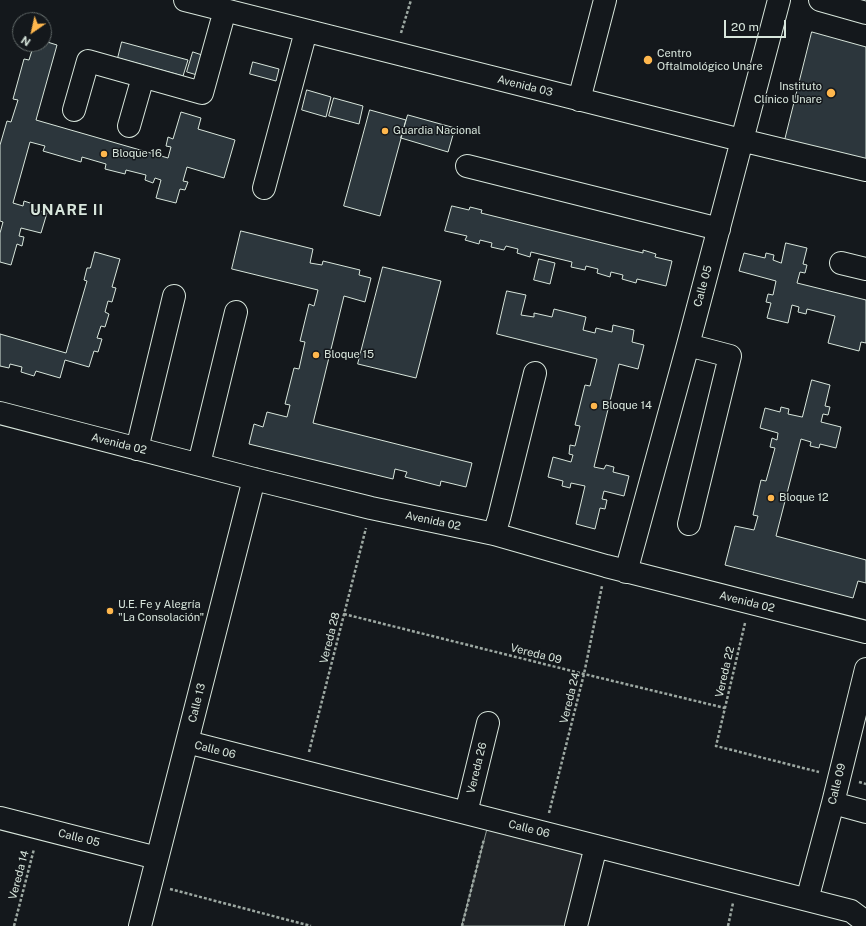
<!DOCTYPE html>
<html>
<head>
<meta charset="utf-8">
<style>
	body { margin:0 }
	#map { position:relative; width:866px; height:926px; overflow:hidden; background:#14181c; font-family:"Public Sans",sans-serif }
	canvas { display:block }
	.north { position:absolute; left:12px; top:12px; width:40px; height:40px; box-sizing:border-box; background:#14181c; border:1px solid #626a69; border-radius:50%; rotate:214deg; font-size:11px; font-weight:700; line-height:16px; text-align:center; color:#d8e6dc }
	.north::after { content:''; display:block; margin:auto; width:14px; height:18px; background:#ffb74d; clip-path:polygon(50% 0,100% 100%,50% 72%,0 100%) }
	.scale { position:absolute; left:724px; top:20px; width:62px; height:18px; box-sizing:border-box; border:2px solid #d8e6dc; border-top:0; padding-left:5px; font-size:12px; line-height:14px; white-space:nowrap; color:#d8e6dc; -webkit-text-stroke:3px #14181c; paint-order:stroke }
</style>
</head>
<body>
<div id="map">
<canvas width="866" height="926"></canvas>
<div class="north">N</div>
<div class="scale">20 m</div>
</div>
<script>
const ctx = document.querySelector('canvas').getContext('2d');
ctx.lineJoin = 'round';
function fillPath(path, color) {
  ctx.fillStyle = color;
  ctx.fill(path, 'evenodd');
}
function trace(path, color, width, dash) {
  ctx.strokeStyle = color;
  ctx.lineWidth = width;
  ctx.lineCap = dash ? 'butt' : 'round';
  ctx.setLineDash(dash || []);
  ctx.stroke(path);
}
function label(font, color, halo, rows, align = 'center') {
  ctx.font = font + ' "Public Sans",sans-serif';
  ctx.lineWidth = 3;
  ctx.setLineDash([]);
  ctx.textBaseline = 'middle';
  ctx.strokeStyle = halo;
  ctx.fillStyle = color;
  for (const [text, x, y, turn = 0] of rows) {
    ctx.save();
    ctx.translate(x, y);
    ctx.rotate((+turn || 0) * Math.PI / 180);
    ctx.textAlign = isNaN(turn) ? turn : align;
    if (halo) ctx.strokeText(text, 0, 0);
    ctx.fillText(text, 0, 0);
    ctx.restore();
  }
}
const green = new Path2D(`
	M 490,819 L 596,846 L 576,926 L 462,926 Z`);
const building = new Path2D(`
	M 812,32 L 866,47 L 866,162 L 785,140 Z
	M 44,41 L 57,45 L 36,120 L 168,158 L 171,147 L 166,146 L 168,137 L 173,139 L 181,112 L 201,118 L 198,129 L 235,140 L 224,178 L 187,167 L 183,181 L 188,182 L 185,190 L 180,189 L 176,203 L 156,198 L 161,180 L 155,178 L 153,183 L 145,180 L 146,175 L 126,170 L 125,174 L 105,169 L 106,164 L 82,157 L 81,162 L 43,151 L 45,146 L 30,142 L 13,203 L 23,206 L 24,201 L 33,204 L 31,209 L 47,213 L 41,233 L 21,228 L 19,236 L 24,237 L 22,246 L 17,244 L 11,265 L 0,262 L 0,233 L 3,222 L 0,221 L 0,145 L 7,121 L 11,122 L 18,100 L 13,99 L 24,59 L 29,60 L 34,44 L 44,44 Z
	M 122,42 L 188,60 L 183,76 L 118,58 Z
	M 193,52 L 202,55 L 197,75 L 187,72 Z
	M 253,62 L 279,69 L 276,81 L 250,74 Z
	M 307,90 L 331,97 L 326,117 L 302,110 Z
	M 334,98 L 363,106 L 359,124 L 329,116 Z
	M 370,110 L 406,120 L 380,216 L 344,206 Z
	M 408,115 L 455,128 L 448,152 L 401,138 Z
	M 452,206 L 469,210 L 470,207 L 482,210 L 481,213 L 643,253 L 643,250 L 656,254 L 655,257 L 672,261 L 666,286 L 637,279 L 636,283 L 622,279 L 623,275 L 611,272 L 610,277 L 597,273 L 598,269 L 586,266 L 585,270 L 571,267 L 572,262 L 531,252 L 530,257 L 517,253 L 518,249 L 506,246 L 504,250 L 491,247 L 492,243 L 480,240 L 479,244 L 465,240 L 467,236 L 445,231 Z
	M 241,231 L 313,249 L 310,263 L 322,265 L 323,261 L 360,270 L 359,275 L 371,278 L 365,302 L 344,296 L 313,423 L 472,463 L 466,487 L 441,481 L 440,486 L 405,477 L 407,472 L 395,469 L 393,479 L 249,444 L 254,424 L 263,427 L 267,412 L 287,417 L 290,405 L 285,404 L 294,368 L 299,369 L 305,342 L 300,341 L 309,304 L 314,306 L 318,290 L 232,269 Z
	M 786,243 L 807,248 L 803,264 L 807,265 L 805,273 L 800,272 L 797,283 L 866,300 L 866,343 L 861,342 L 859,351 L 828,343 L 835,316 L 807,309 L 806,314 L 798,312 L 799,307 L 792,305 L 788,323 L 767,318 L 771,303 L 766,302 L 768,294 L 773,295 L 776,281 L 739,271 L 744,253 L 765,258 L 766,253 L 774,255 L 773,260 L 781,263 Z
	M 95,252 L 120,259 L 112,287 L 116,288 L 112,302 L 108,301 L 105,312 L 109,314 L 105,327 L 101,326 L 97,338 L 102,339 L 98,352 L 94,351 L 89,367 L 65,360 L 60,378 L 36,371 L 34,376 L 21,372 L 22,367 L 10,364 L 9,368 L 0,366 L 0,334 L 66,353 L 87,281 L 84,280 L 87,268 L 90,268 Z
	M 539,259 L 555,263 L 550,284 L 534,280 Z
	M 383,267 L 441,281 L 416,378 L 358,364 Z
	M 507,291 L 526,295 L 521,315 L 534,317 L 534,313 L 552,317 L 554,309 L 586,317 L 583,330 L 595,333 L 596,328 L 612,332 L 613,325 L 634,330 L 632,342 L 644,345 L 638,369 L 619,364 L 594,467 L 604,469 L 606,465 L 614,467 L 613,472 L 629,476 L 624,496 L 604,491 L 602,499 L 607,500 L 605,509 L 600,508 L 595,529 L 576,524 L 585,486 L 571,483 L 570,488 L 562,486 L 563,481 L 548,477 L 553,457 L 571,462 L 573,455 L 569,454 L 570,445 L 575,446 L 580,426 L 575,425 L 585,385 L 590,386 L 597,359 L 497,334 Z
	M 812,380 L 830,385 L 825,406 L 830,407 L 828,415 L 823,414 L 821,422 L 841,427 L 836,448 L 820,444 L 819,448 L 810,446 L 811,442 L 801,439 L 776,536 L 866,560 L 866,583 L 858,581 L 853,598 L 725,565 L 735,526 L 754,530 L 758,516 L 753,515 L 761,480 L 766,481 L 775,448 L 770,447 L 772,438 L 777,440 L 778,433 L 760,428 L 765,408 L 780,412 L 781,407 L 789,409 L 788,414 L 802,417 Z`);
const path = new Path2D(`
	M 401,33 L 411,0
	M 344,614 L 584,674 L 725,708
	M 745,623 L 716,746 L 819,772
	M 309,752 L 366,528
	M 859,782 L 866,784
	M 549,813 L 584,674 L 602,586
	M 170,889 L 311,926
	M 14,926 L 34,849
	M 462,926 L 484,839
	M 728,926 L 733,903`);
const minor = new Path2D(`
	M 185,0 L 741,140 L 866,170
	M 820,0 L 866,13
	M 579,100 L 605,0
	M 74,110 L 88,61 L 202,93 L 225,10
	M 129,126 L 143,77
	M 467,166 L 719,229
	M 264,188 L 306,31
	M 841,263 L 866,269
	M 688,345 L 730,356 L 689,524
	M 0,413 L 254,479 L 371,508 L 494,534 L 606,566 L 866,632
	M 137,449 L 174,296
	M 199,464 L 236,312
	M 494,534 L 499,518 L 535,373
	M 626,572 L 688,345 L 779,0
	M 187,742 L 851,911 L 863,920 L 866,925
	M 833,803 L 866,812
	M 466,813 L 488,723
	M 0,818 L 157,858
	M 807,900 L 833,803 L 866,669
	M 140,926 L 254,479
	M 576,926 L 596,846`);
const markers = [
	[648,60,5,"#ffb74d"],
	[831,93,5,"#ffb74d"],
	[385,131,4,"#ffb74d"],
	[104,154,4,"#ffb74d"],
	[316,355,4,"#ffb74d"],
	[594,406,4,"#ffb74d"],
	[771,498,4,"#ffb74d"],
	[110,611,4,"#ffb74d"]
];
const poiNames = [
	["Centro",657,54],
	["Oftalmológico Unare",657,67],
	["Instituto",822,87,"right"],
	["Clínico Unare",822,100,"right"],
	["Guardia Nacional",393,131],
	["Bloque 16",112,154],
	["Bloque 15",324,355],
	["Bloque 14",602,406],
	["Bloque 12",779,498],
	["U.E. Fe y Alegría",118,605],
	["\"La Consolación\"",118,618]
];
const streetNames = [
	["Avenida 03",525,86,14],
	["Calle 05",703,286,-75],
	["Avenida 02",119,444,14],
	["Avenida 02",433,521,12],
	["Avenida 02",747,602,14],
	["Vereda 28",330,638,-76],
	["Vereda 09",536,654,14],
	["Vereda 22",725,672,-77],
	["Vereda 24",570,698,-76],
	["Calle 13",197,703,-76],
	["Calle 06",215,750,14],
	["Vereda 26",477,768,-76],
	["Calle 09",837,784,-76],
	["Calle 06",529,829,14],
	["Calle 05",79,838,14],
	["Vereda 14",19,875,-75]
];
const districtNames = [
	["UNARE II",67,210]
];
fillPath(green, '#202428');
trace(green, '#939e99', 1);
fillPath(building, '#2c363c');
trace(building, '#d8e6dc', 1);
trace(minor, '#d8e6dc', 24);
trace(path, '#9da8a2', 2.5, [3, 2]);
trace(minor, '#14181c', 22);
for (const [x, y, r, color] of markers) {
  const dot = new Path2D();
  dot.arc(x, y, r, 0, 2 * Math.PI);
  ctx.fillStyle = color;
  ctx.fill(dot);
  trace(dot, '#14181c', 1.5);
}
label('11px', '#d8e6dc', '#14181c', poiNames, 'left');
label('11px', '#d8e6dc', '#14181c', streetNames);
ctx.letterSpacing = '1px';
label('bold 15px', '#d8e6dc', '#14181c', districtNames);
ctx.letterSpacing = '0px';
</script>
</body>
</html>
